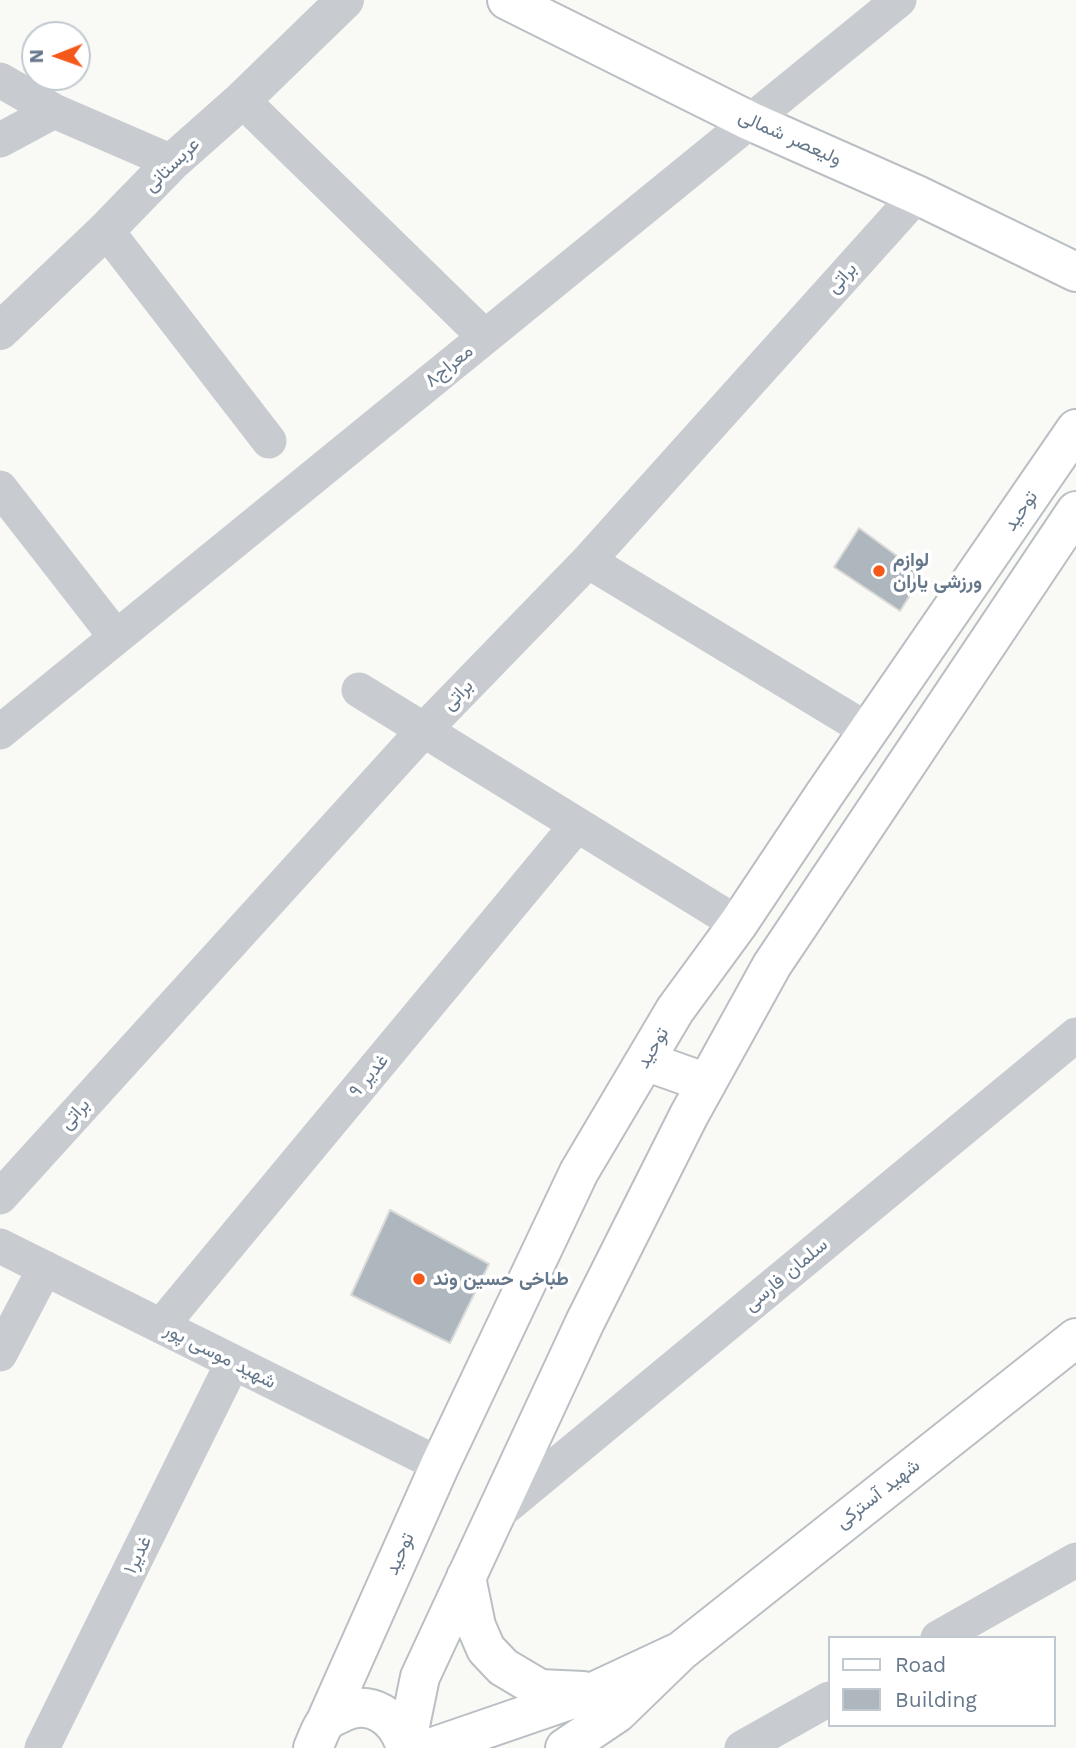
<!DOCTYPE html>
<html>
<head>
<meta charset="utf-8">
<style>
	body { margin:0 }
	#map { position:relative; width:1076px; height:1748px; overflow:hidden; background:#f9f9f6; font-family:"Work Sans",sans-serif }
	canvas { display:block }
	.legend { position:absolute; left:828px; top:1636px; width:228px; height:91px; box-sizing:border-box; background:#fff; border:2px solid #c1c9d0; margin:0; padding:9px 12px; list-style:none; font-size:21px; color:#65778a }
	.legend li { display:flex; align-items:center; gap:14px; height:35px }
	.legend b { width:35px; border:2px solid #c1c9d0 }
	.north { position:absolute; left:21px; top:21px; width:70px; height:70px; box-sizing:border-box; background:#fff; border:2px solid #c1c9d0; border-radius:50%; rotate:269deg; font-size:19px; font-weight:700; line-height:28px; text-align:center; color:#65778a }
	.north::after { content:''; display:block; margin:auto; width:24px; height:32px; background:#f5591a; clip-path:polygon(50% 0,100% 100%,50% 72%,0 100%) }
</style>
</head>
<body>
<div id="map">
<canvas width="1076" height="1748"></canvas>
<ul class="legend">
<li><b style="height:9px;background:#fff"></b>Road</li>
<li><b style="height:19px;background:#aeb7be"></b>Building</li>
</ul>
<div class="north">N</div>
</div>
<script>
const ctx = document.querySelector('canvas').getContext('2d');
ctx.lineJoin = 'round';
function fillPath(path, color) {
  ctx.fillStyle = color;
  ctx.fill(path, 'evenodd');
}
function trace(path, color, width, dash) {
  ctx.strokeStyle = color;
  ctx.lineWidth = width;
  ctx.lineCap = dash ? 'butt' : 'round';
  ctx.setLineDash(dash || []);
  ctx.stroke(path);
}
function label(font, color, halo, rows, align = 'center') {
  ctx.font = font + ' "Work Sans",Vazirmatn,sans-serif';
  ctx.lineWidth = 7;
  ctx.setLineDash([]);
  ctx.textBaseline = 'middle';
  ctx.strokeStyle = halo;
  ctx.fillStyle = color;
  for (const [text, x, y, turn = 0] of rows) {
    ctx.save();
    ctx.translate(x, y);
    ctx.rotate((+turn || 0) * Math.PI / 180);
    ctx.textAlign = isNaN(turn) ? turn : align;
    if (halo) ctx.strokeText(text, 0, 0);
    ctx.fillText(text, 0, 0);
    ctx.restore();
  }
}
const building = new Path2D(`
	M 859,528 L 923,575 L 900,611 L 834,567 Z
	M 390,1210 L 489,1264 L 450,1343 L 351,1295 Z`);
const minor = new Path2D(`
	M 0,80 L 54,111 L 172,162
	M 242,100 L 485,337
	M 0,140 L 54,111
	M 106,230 L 269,441
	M 0,488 L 116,637
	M 588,561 L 869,731
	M 359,690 L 738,924
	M 0,732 L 899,0
	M 0,1197 L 424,730 L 588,561 L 917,195
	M 0,1246 L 440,1465
	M 161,1326 L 577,825
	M 0,1354 L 45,1268
	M 496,1515 L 1076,1035
	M 938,1638 L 1076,1560
	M 42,1748 L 233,1362
	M 742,1748 L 829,1699`);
const tertiary = new Path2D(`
	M 0,331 L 106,230 L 172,162 L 242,100 L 345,0`);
const secondary = new Path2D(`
	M 507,0 L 750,121 L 917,195 L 1076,272
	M 645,1061 L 707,1083
	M 466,1577 L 476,1626 L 486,1649 L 503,1667 L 540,1689 L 583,1691
	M 681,1651 L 1076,1338
	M 326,1721 L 440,1465 L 579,1172 L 675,1010 L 738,924 L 824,795 L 1076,429
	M 406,1745 L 420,1677 L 585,1322 L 689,1115 L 772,965 L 1076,511
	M 313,1748 C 317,1740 320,1729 325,1723 C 328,1719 334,1716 339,1714 C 370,1697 397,1717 406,1748
	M 430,1748 L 593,1692 L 681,1651 L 617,1713 L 565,1748`);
const markers = [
	[879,571,7,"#f5591a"],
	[419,1279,7,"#f5591a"]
];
const streetNames = [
	["ولیعصر شمالی",790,138,24],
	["عربستانی",172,165,-44],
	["براتی",842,278,-48],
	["معراج۸",449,366,-39],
	["توحید",1021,511,-55],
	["براتی",458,695,-46],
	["توحید",653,1048,-59],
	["غدیر ۹",369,1076,-50],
	["براتی",75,1114,-48],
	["سلمان فارسی",786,1275,-40],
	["شهید موسی پور",220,1356,27],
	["شهید آسترکی",878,1494,-38],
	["توحید",400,1554,-66],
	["غدیر۱",138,1555,-64]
];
const poiNames = [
	["لوازم",893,560],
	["ورزشی یاران",893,582],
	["طباخی حسین وند",433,1279]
];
fillPath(building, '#aeb7be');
trace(building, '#dadad8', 2);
trace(secondary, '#babfc4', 42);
trace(minor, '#c8ccd0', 35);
trace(tertiary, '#c8ccd0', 38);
trace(secondary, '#fff', 38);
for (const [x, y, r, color] of markers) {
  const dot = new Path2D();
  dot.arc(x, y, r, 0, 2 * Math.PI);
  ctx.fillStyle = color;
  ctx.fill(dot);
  trace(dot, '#fff', 2.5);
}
label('19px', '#65778a', '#fff', streetNames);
label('bold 19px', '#65778a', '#fff', poiNames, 'left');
</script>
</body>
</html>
